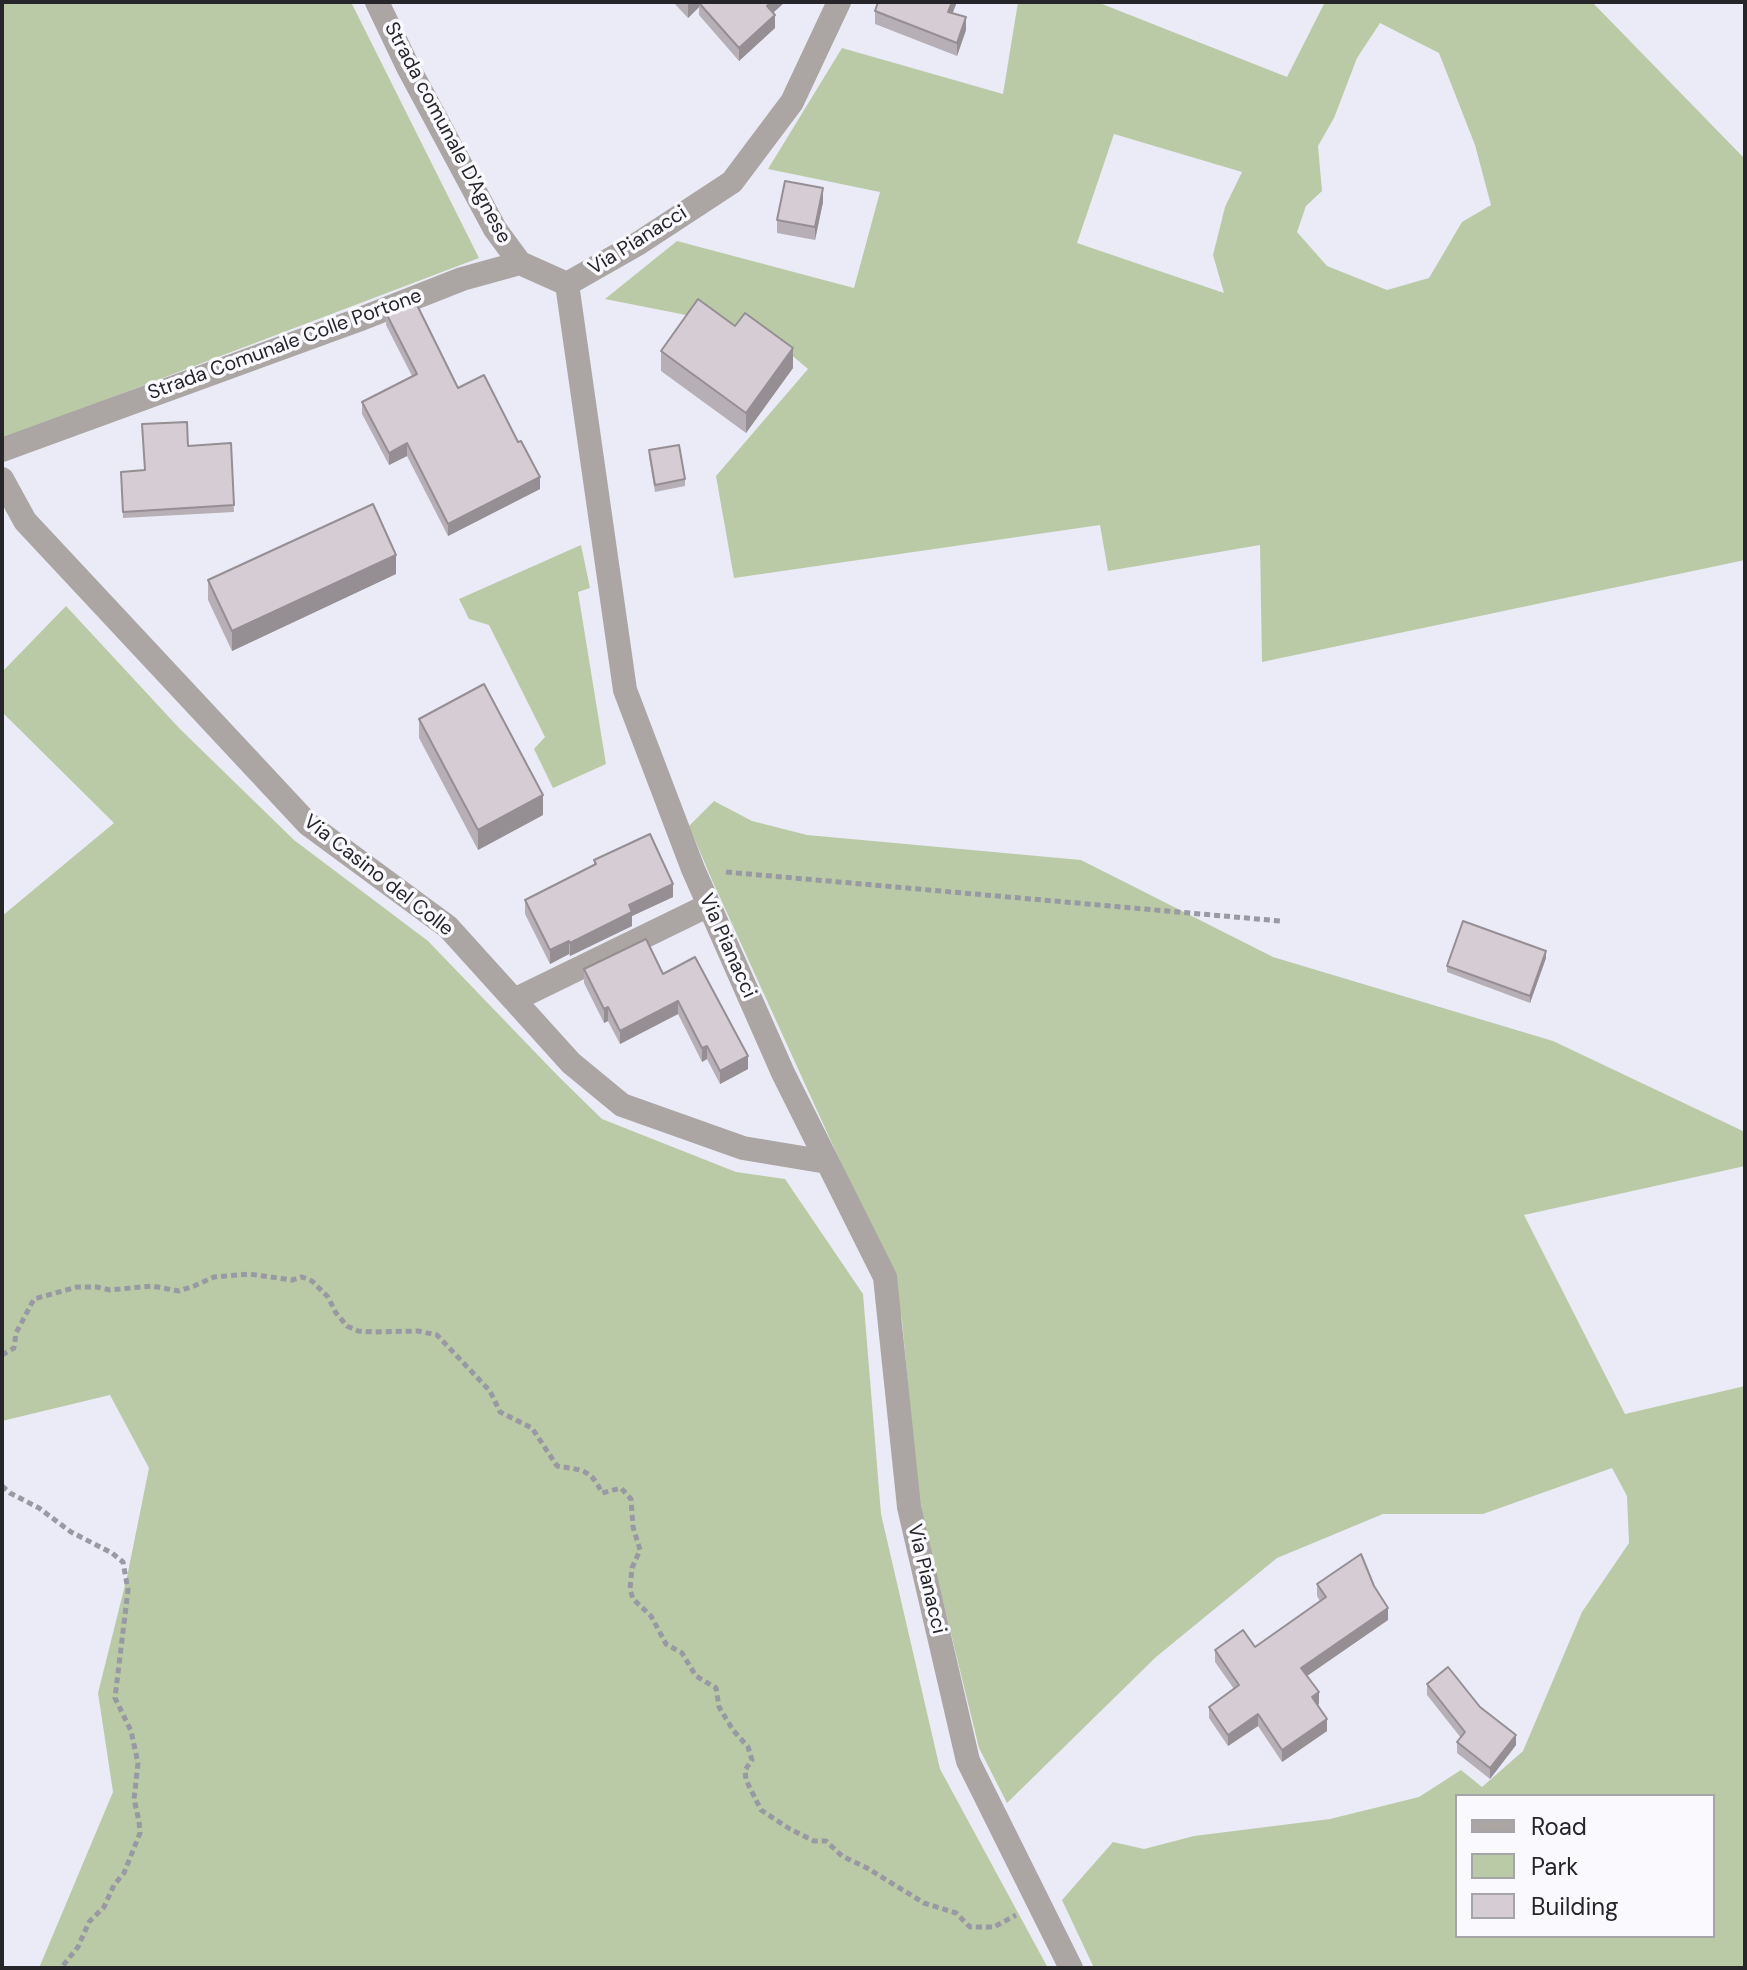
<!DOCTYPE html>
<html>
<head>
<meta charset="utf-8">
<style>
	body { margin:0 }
	#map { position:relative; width:1747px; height:1970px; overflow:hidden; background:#eaebf7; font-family:"DM Sans",sans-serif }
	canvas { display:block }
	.frame { position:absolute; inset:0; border:4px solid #25252a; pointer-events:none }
	.legend { position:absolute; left:1455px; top:1794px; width:260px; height:144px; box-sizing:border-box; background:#f9f9fe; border:2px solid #a4a4a9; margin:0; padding:10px 14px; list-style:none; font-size:24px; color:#25252a }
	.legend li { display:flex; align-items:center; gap:16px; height:40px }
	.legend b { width:40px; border:2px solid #a4a4a9 }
</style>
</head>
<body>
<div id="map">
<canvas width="1747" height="1970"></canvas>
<div class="frame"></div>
<ul class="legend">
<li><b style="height:10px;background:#aba6a4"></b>Road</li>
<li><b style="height:22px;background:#bbcaa6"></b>Park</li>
<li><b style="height:22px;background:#d5ccd4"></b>Building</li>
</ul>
</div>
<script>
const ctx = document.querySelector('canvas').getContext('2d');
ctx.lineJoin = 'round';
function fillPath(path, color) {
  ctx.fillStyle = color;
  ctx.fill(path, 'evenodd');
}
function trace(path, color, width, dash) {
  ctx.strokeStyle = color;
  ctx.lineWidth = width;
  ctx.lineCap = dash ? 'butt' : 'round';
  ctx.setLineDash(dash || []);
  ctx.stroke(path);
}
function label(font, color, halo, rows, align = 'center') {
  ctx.font = font + ' "DM Sans",sans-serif';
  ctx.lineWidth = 7;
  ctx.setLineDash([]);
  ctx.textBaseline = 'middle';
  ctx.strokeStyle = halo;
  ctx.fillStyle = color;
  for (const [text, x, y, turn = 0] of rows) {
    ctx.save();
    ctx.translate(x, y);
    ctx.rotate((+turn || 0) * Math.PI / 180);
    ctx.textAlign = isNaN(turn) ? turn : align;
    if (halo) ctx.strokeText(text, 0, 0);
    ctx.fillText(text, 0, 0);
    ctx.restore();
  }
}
const green = new Path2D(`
	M 2,2 L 351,2 L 479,258 L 2,439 Z
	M 1018,2 L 1097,2 L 1287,77 L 1325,2 L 1592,2 L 1745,159 L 1745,560 L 1262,662 L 1260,545 L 1108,571 L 1100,525 L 734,578 L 716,476 L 808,369 L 762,330 L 605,299 L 677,241 L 854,288 L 880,192 L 768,169 L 842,48 L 1003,94 ZM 1380,23 L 1439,53 L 1475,145 L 1491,205 L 1462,222 L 1429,278 L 1387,290 L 1327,266 L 1297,232 L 1306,206 L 1322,191 L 1318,146 L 1334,118 L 1357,58 ZM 1114,134 L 1242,172 L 1225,207 L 1213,255 L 1224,293 L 1077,243 Z
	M 581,545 L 590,588 L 578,592 L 606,764 L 553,788 L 534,749 L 545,737 L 489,625 L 469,619 L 459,599 Z
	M 66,606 L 180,729 L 294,840 L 428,941 L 558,1076 L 602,1119 L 736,1172 L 785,1179 L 863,1294 L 881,1514 L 940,1769 L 1048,1968 L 39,1968 L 113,1792 L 98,1693 L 127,1577 L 149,1468 L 110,1395 L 2,1421 L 2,916 L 114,823 L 2,712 L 2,672 Z
	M 714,801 L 752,821 L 807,835 L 1081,860 L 1273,957 L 1553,1041 L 1745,1132 L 1745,1166 L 1524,1215 L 1625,1414 L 1745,1386 L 1745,1968 L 1094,1968 L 1062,1900 L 1113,1842 L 1144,1849 L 1194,1836 L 1330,1819 L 1419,1797 L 1461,1770 L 1482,1787 L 1523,1751 L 1582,1612 L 1629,1543 L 1627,1496 L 1612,1468 L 1483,1514 L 1383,1514 L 1277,1558 L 1156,1657 L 1007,1803 L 979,1748 L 919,1503 L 902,1320 L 892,1275 L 712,880 L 689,826 ZM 1457,1796 L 1713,1796 L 1713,1936 L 1457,1936 Z`);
const path = new Path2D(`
	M 726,872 L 1280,921
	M 2,1355 L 14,1348 L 16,1333 L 34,1299 L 77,1287 L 97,1287 L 110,1290 L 152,1286 L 179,1291 L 194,1286 L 214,1277 L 249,1274 L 292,1280 L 302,1277 L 312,1281 L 328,1297 L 336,1313 L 347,1326 L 358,1331 L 374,1332 L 418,1331 L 437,1335 L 490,1391 L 500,1412 L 532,1428 L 557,1466 C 582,1470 591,1469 602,1493 L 621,1488 L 631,1499 L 633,1527 L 640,1550 L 632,1568 L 630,1589 L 633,1599 L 651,1616 L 666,1644 L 682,1653 L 696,1676 L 716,1688 L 719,1707 L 733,1730 L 748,1747 L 752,1760 L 745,1770 L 746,1780 L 761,1810 L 790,1829 L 814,1841 L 826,1841 L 842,1856 L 867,1868 L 924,1903 L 956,1913 L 970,1927 L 994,1927 L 1016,1915
	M 2,1486 L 10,1493 L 39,1508 L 71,1532 L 112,1553 L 123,1562 L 128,1590 L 115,1698 L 131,1731 L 138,1763 L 134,1799 L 139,1821 L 140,1833 L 124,1873 L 114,1885 L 104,1907 L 89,1922 L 78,1947 L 61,1968`);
const minor = new Path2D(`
	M 377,2 L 408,67 L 495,229 L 520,263
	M 567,284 L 625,690 L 693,869 L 783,1073 L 885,1277 L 909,1507 L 968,1761 L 1071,1968
	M 567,284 L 639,243 L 732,182 L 792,102 L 839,2
	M 2,450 L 358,320 L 462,279 L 520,263 L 567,284
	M 2,479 L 25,521 L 308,824 L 448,927 L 571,1063 L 622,1105 L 743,1148 L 827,1162
	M 514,1000 L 709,905`);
const wall = new Path2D(`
	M 673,2 L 785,2 L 773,13 L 775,28 L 739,61 L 699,15 L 699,7 L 688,18 Z
	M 875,11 L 953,13 L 966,30 L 957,56 L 875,24 Z
	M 823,202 L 815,240 L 777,233 L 777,220 Z
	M 386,313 L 458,388 L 540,489 L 448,536 L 407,456 L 389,465 L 362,414 L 362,402 L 412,376 L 386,325 Z
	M 735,326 L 793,368 L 746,433 L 661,371 L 661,351 Z
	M 231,443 L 234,512 L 123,518 L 121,472 L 145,470 L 188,446 Z
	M 649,450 L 685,479 L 685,486 L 655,492 L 649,457 Z
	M 396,574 L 232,651 L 208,600 L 208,580 Z
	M 419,719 L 543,815 L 478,850 L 419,738 Z
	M 594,860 L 673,897 L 632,916 L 632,926 L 570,956 L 569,954 L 550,964 L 525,914 L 525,900 L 594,865 Z
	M 1546,958 L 1530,1003 L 1447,972 L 1447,966 Z
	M 584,969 L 663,974 L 748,1069 L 720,1084 L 707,1059 L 702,1062 L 678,1014 L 620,1044 L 608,1021 L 604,1023 L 584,983 Z
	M 1317,1584 L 1388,1620 L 1307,1676 L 1319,1704 L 1317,1705 L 1327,1731 L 1282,1762 L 1258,1726 L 1228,1746 L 1209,1718 L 1209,1707 L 1234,1689 L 1215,1662 L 1215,1650 L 1255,1647 L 1320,1601 L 1317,1596 Z
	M 1427,1684 L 1480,1707 L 1516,1745 L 1490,1779 L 1457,1753 L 1457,1742 L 1461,1738 L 1427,1695 Z`);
const shadedWall = new Path2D(`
	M 690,2 L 705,2 L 699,3 L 699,7 L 688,18 L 688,5 Z
	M 771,2 L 785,2 L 767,18 L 767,6 Z
	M 952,2 L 957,2 L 948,25 L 948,12 Z
	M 775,15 L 775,28 L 739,61 L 739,48 Z
	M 966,17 L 966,30 L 957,56 L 957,43 Z
	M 823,188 L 823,202 L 815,240 L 815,227 Z
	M 793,348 L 793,368 L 746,433 L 746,413 Z
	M 407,443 L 407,456 L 389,465 L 389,453 Z
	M 540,477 L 540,489 L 448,536 L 448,524 Z
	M 396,555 L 396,574 L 232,651 L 232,631 Z
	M 543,795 L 543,815 L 478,850 L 478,830 Z
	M 673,884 L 673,897 L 632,916 L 632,926 L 570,956 L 570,943 L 629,905 Z
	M 569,941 L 569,954 L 550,964 L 550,950 Z
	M 1546,951 L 1546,958 L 1530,1003 L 1530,996 Z
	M 678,1001 L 678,1014 L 620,1044 L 620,1031 Z
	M 608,1007 L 608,1021 L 604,1023 L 604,1009 Z
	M 707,1046 L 707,1059 L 702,1062 L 702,1048 Z
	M 748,1056 L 748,1069 L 720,1084 L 720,1071 Z
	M 1388,1608 L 1388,1620 L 1301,1680 L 1301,1668 Z
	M 1319,1692 L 1319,1704 L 1312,1709 L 1312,1697 Z
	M 1258,1714 L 1258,1726 L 1228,1746 L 1228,1735 Z
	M 1327,1719 L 1327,1731 L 1282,1762 L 1282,1750 Z
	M 1516,1735 L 1516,1745 L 1490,1779 L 1490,1768 Z`);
const building = new Path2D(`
	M 700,2 L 771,2 L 767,6 L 775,15 L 739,48 L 699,3 Z
	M 878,2 L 952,2 L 948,12 L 966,17 L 957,43 L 875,11 Z
	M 785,181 L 823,188 L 815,227 L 777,220 Z
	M 698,299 L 735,326 L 745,313 L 793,348 L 746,413 L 661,351 Z
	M 415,301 L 458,388 L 484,375 L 518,442 L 521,441 L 540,477 L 448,524 L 407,443 L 389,453 L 362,402 L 417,374 L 386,313 Z
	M 187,422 L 188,446 L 231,443 L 234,505 L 123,512 L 121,472 L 145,470 L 142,424 Z
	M 679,445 L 685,479 L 655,485 L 649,450 Z
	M 373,504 L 396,555 L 232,631 L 208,580 Z
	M 484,684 L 543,795 L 478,830 L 419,719 Z
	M 650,834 L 673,884 L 629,905 L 632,912 L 570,943 L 569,941 L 550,950 L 525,900 L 596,864 L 594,860 Z
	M 1463,921 L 1546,951 L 1530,996 L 1447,966 Z
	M 646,939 L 663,974 L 695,957 L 748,1056 L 720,1071 L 707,1046 L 702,1048 L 678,1001 L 620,1031 L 608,1007 L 604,1009 L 584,969 Z
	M 1361,1554 L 1374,1586 L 1388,1608 L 1301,1668 L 1319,1692 L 1312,1697 L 1327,1719 L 1282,1750 L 1258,1714 L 1228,1735 L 1209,1707 L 1239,1685 L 1215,1650 L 1243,1630 L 1255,1647 L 1326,1597 L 1317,1584 Z
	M 1448,1667 L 1480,1707 L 1516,1735 L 1490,1768 L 1457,1742 L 1465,1732 L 1427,1684 Z`);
const streetNames = [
	["Strada comunale D'Agnese",447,133,62],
	["Via Pianacci",638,241,-32],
	["Strada Comunale Colle Portone",285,345,-20],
	["Via Casino del Colle",378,876,38],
	["Via Pianacci",727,946,66],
	["Via Pianacci",926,1579,77]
];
fillPath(green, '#bbcaa6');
trace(path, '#9899a2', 5, [6, 4]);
trace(minor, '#aba6a4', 24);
fillPath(wall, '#b7afb6');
fillPath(shadedWall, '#958f94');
fillPath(building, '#d5ccd4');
trace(building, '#958f94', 2);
label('20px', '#25252a', '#f9f9fe', streetNames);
</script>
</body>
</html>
